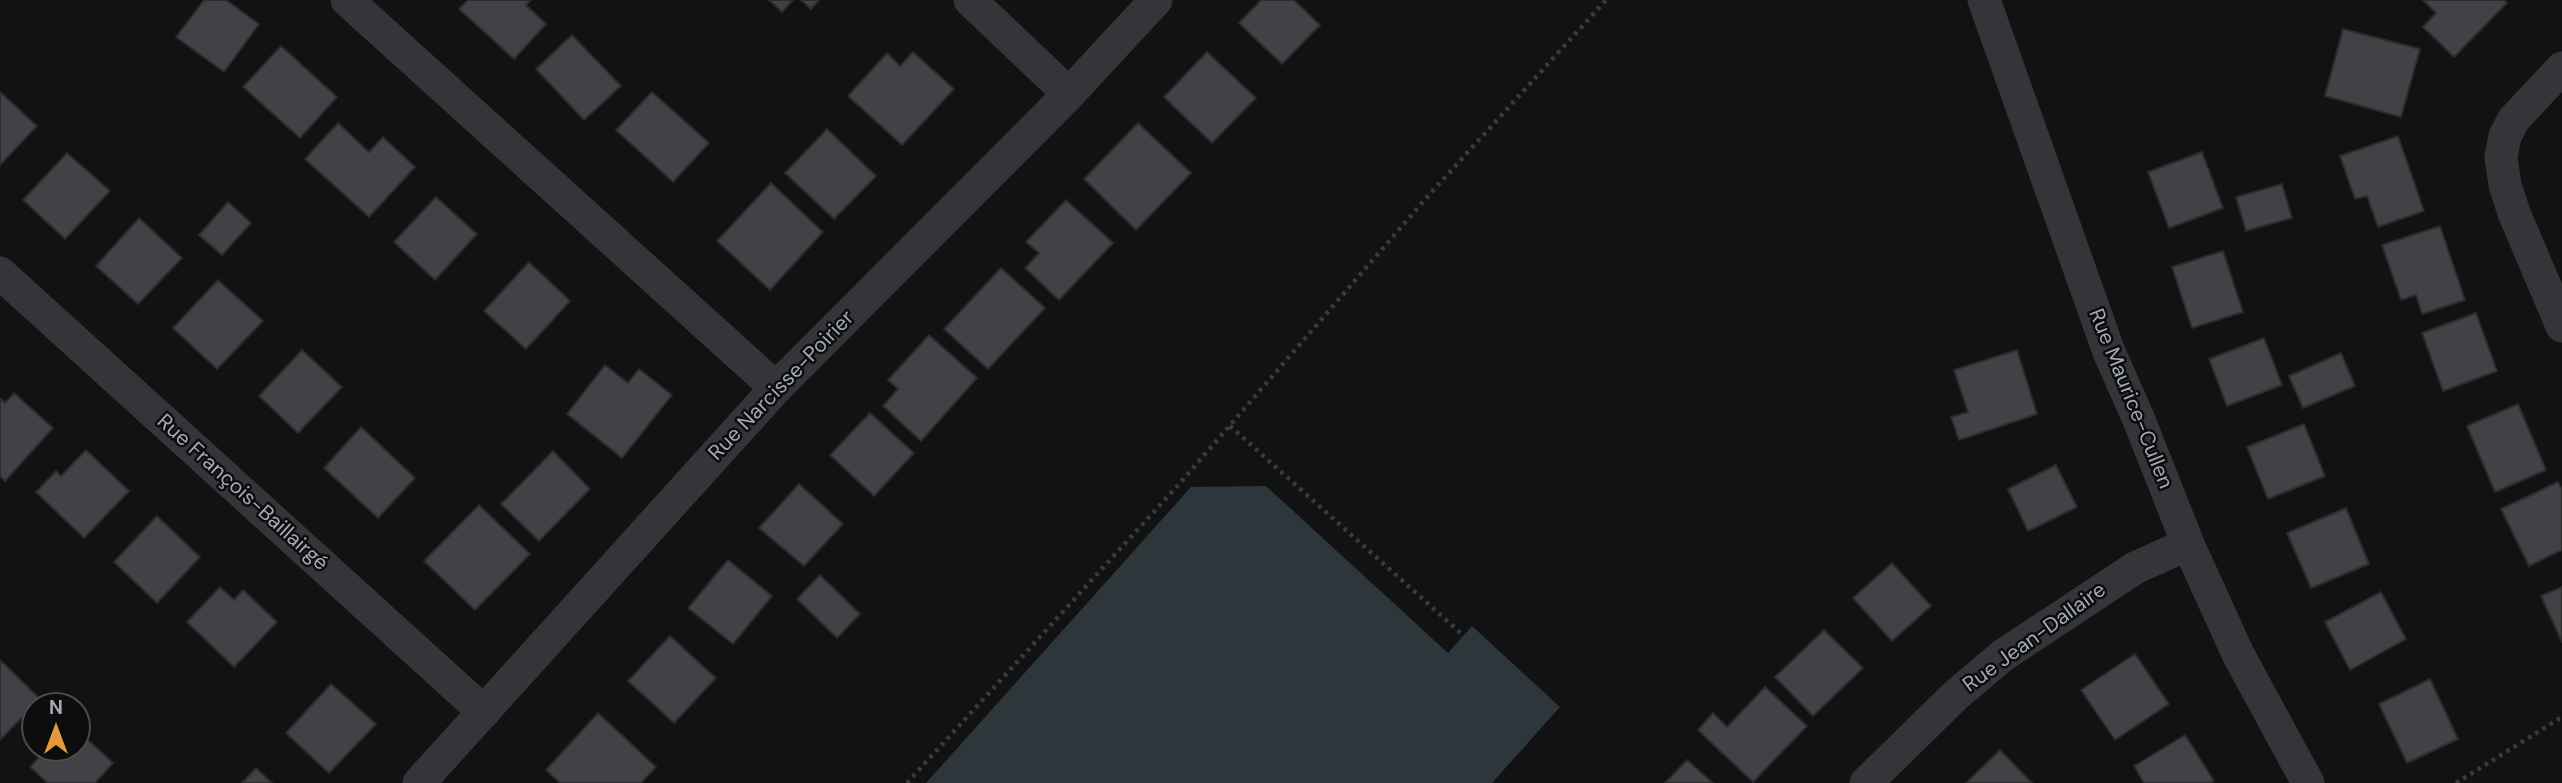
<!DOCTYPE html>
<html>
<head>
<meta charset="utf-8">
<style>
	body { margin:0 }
	#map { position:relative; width:2562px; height:783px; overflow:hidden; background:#121213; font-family:"DM Sans",sans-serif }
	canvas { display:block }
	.north { position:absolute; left:21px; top:692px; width:70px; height:70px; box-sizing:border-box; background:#0d0d0e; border:2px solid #494c50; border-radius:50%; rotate:0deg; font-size:19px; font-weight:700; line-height:28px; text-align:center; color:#a4aab3 }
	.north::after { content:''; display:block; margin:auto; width:24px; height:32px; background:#e39a3a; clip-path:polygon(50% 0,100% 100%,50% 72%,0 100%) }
</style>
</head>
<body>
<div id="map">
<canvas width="2562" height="783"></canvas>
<div class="north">N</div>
</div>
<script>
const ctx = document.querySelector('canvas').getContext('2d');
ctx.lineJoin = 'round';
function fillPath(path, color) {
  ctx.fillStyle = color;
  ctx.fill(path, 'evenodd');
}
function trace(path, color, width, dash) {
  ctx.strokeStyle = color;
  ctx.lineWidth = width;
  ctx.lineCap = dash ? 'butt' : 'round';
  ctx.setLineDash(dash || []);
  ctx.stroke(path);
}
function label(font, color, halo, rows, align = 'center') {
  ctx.font = font + ' "DM Sans",sans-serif';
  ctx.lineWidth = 5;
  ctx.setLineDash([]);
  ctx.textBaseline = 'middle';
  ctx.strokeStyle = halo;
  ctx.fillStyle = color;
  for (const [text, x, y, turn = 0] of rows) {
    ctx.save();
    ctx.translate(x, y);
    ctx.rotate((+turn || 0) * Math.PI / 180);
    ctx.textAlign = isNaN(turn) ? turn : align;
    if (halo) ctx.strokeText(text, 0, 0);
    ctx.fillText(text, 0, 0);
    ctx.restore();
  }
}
const water = new Path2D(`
	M 1266,486 L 1448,653 L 1472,626 L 1560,707 L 1492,783 L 926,783 L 1191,487 Z`);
const building = new Path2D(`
	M 204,0 L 226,0 L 259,24 L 224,72 L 176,37 Z
	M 468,0 L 531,0 L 526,5 L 546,24 L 514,59 L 459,9 Z
	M 769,0 L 793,0 L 782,12 Z
	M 801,0 L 819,0 L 811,9 Z
	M 1261,0 L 1294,0 L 1320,25 L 1282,64 L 1239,23 Z
	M 2423,0 L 2504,0 L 2507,3 L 2454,57 L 2423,27 L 2436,13 Z
	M 2343,29 L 2420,49 L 2401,117 L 2325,96 Z
	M 572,35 L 621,86 L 584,120 L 536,69 Z
	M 281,46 L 337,97 L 300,138 L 243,87 Z
	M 913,52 L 954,89 L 902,145 L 848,96 L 887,53 L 900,66 Z
	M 1207,52 L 1256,98 L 1212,143 L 1164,97 Z
	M 0,92 L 37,126 L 0,165 Z
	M 652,92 L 709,143 L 673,182 L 616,130 Z
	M 338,123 L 369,152 L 383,137 L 415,167 L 369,217 L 305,159 Z
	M 1138,123 L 1191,173 L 1136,230 L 1084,179 Z
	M 827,129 L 876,176 L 834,219 L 785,173 Z
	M 2398,136 L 2424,211 L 2378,227 L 2367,196 L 2355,199 L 2340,156 Z
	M 2202,152 L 2223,208 L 2169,228 L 2148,172 Z
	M 67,153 L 110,191 L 65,239 L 23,200 Z
	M 771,183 L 823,232 L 770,290 L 717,241 Z
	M 2282,184 L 2292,218 L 2246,231 L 2236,197 Z
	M 436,197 L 477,234 L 435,280 L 394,242 Z
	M 1066,200 L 1113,243 L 1059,300 L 1025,268 L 1039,253 L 1026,242 Z
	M 228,202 L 251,223 L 222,255 L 199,235 Z
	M 139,218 L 182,258 L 138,304 L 96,266 Z
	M 2440,226 L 2465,300 L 2422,314 L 2416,295 L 2401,300 L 2382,245 Z
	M 2223,251 L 2243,312 L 2192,328 L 2172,267 Z
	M 529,262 L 570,301 L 526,349 L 484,311 Z
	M 1001,268 L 1045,308 L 988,369 L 944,329 Z
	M 218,280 L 263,321 L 217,369 L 173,328 Z
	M 2476,313 L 2497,371 L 2443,391 L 2422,333 Z
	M 929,335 L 977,378 L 921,441 L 883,406 L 898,389 L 888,380 Z
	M 2264,338 L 2282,385 L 2227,406 L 2209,359 Z
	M 302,350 L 342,387 L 298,433 L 259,396 Z
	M 2017,350 L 2037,414 L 1959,440 L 1951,417 L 1968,412 L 1954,370 Z
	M 2341,353 L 2355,386 L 2303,408 L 2289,376 Z
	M 605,365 L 628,383 L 639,369 L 672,395 L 622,458 L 567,414 Z
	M 14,393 L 53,428 L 5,481 L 0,476 L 0,398 L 5,403 Z
	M 2518,404 L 2546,470 L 2495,492 L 2467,426 Z
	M 870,413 L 914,453 L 874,496 L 830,455 Z
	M 2304,424 L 2325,476 L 2268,499 L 2247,447 Z
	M 361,427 L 415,478 L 378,518 L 324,468 Z
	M 86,450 L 129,491 L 84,538 L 36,492 L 56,471 L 61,476 Z
	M 553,451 L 590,489 L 539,541 L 501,504 Z
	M 2056,465 L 2077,507 L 2028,531 L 2008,489 Z
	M 2558,482 L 2562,490 L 2562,550 L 2529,566 L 2501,509 Z
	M 799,484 L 843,524 L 804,566 L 759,528 Z
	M 479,505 L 530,554 L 475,610 L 424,561 Z
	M 2346,508 L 2369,564 L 2311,588 L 2287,533 Z
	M 157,516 L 200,557 L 157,603 L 114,562 Z
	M 728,560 L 772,596 L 733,644 L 688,608 Z
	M 1892,563 L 1931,606 L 1892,641 L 1853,598 Z
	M 820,575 L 860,614 L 837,638 L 797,599 Z
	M 220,587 L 234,600 L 243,590 L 277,622 L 234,667 L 187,622 Z
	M 2562,587 L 2562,642 L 2541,596 Z
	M 2381,592 L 2406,639 L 2350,670 L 2325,622 Z
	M 1824,630 L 1863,668 L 1813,716 L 1775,677 Z
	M 670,636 L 716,678 L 674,723 L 628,681 Z
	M 2135,654 L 2169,704 L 2115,740 L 2081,690 Z
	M 0,660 L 40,699 L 0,740 Z
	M 2430,679 L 2458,739 L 2407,763 L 2379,704 Z
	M 331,684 L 376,724 L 329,773 L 286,733 Z
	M 1765,687 L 1807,726 L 1753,782 L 1698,730 L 1713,713 L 1727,727 Z
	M 598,713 L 656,767 L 641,783 L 560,783 L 546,770 Z
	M 77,730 L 113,763 L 95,783 L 48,783 L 30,767 L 48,748 L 77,748 Z
	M 2185,735 L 2214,781 L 2210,783 L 2144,783 L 2134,766 Z
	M 2000,750 L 2032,783 L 1966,783 Z
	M 1687,760 L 1713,783 L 1665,783 Z
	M 256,768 L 272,783 L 242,783 Z`);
const path = new Path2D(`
	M 1230,426 L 1464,636
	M 907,783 L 1181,482 L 1428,196 L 1606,0
	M 2456,783 L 2562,717`);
const minor = new Path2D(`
	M 347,0 L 776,388
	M 970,0 L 1069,94
	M 1984,0 L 2109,352 L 2139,420 L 2188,544 L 2238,654 L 2308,783
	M 2562,68 L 2514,119 L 2505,136 L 2501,157 L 2505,185 L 2514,213 L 2562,326
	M 0,273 L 484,712
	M 419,783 L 776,388 L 1069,94 L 1156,0
	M 1866,783 L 1956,695 L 2002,656 L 2135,568 L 2188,544`);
const streetNames = [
	["Rue Narcisse-Poirier",782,386,-46],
	["Rue Maurice-Cullen",2130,399,68],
	["Rue François-Baillairgé",242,493,42],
	["Rue Jean-Dallaire",2035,638,-36]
];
fillPath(water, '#2c363b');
fillPath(building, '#414246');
trace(building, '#2c2c2f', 2);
trace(path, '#393c3f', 4.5, [3.5, 5]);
trace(minor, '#333538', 33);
label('21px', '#a4aab3', '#0d0d0e', streetNames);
</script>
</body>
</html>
